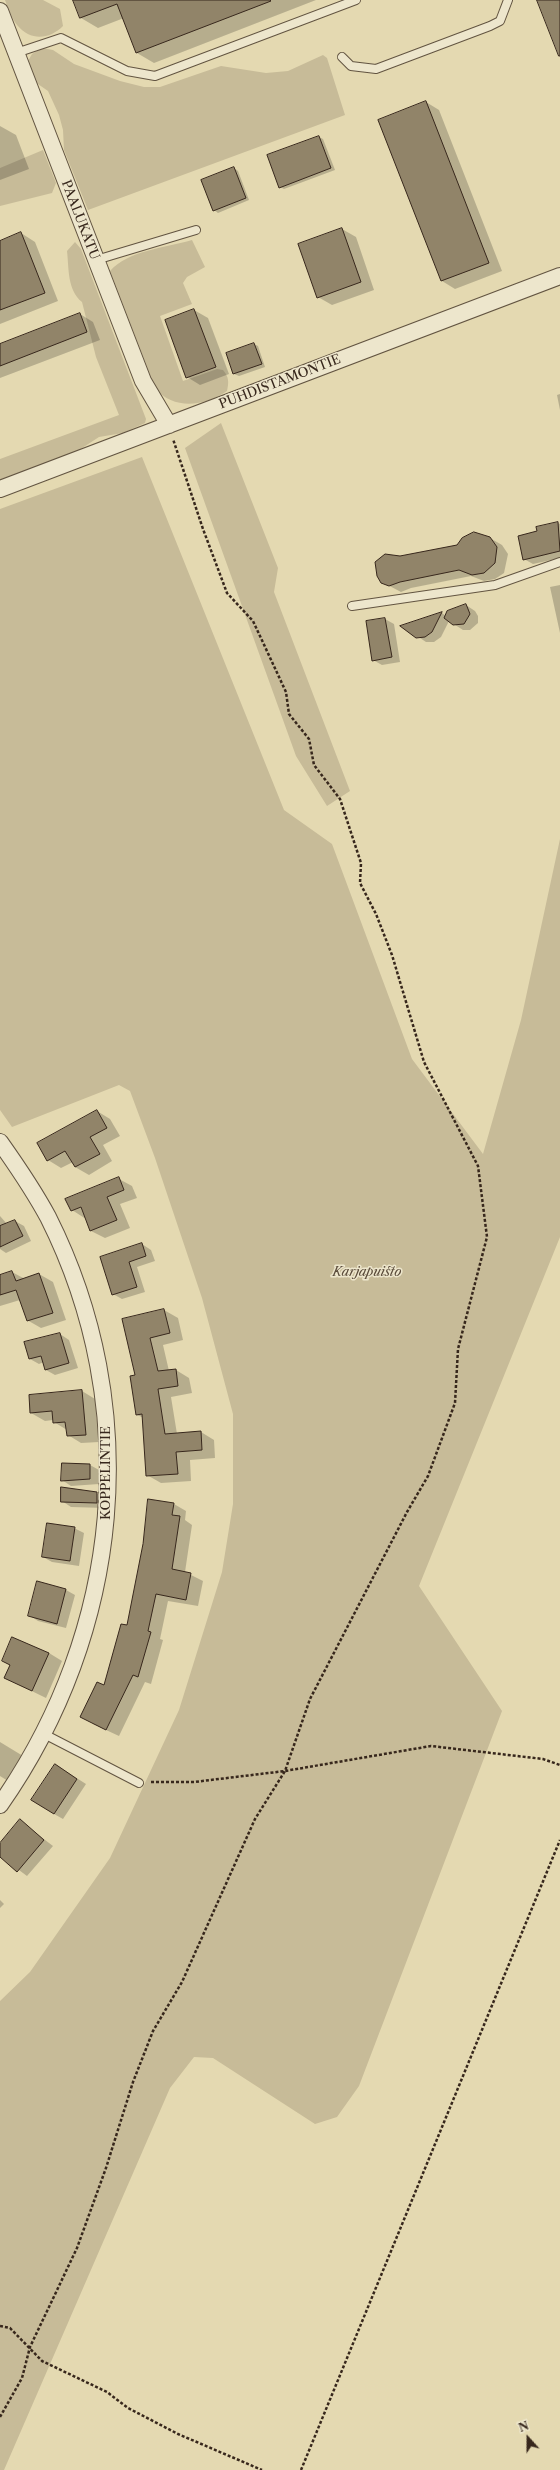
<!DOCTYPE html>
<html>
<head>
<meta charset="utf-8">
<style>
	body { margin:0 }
	#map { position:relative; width:560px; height:2470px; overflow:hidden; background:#e4d9b1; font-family:"Libre Caslon Text",serif }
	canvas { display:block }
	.north { position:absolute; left:508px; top:2418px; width:40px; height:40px; -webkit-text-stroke:3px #ede6cc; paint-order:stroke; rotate:339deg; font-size:11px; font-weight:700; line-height:16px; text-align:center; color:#37271c }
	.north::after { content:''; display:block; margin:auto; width:14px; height:18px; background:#37271c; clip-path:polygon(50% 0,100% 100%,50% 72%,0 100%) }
</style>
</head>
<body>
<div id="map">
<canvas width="560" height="2470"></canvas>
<div class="north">N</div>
</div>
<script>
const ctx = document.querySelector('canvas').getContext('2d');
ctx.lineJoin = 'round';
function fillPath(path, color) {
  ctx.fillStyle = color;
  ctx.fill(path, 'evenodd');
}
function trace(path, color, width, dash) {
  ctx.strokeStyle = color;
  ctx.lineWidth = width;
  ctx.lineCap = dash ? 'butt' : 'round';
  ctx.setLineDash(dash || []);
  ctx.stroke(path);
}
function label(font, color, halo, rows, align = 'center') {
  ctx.font = font + ' "Libre Caslon Text",serif';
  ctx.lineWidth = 3;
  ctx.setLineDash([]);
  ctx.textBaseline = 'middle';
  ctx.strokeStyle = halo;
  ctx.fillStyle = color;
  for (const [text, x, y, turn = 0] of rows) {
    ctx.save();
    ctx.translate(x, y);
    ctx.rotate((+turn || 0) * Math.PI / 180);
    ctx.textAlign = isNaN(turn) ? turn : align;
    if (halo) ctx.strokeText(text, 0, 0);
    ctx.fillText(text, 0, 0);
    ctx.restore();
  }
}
const green = new Path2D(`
	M 5,0 L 43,0 L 60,9 L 63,26 C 50,39 31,42 17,25 C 12,19 8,8 5,0 Z
	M 42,48 L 53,50 L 74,64 L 120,81 L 144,87 L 160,87 L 221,66 L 266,73 L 288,71 L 323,55 L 327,58 L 345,115 L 88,210 L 64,150 L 63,130 L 59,115 L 48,91 L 35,82 L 28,61 L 32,54 Z
	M 43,150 L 56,183 L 52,193 L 0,206 L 0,168 Z
	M 192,240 L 205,267 L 187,277 L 183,283 L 192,304 L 160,316 L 183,381 L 217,369 L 223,370 C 229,377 229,382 227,391 C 205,406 174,411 155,388 L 110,271 C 129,250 165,248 192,240 Z
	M 75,242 L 81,249 L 146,419 L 145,423 L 123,433 L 99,437 L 79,450 L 0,480 L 0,459 L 119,415 L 96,357 L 82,302 C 67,290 69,268 67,251 Z
	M 221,423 L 278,568 L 274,592 L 350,791 L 327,806 L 296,756 L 185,448 Z
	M 142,457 L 284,810 L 332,844 L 412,1059 L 483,1154 L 521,1020 L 560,839 L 560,1237 L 419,1586 L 502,1711 L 359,2086 L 337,2117 L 315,2124 L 213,2058 L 194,2057 L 170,2088 L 4,2470 L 0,2470 L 0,2001 L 30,1972 L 110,1858 L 179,1710 L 222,1572 L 233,1504 L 233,1414 L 202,1298 L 155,1158 L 130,1091 L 119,1085 L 12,1127 L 0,1110 L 0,509 Z`);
const shadow = new Path2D(`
	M 74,0 L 316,0 L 154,63 L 137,53 L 124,18 L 98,28 L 81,18 Z
	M 426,102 L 439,110 L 502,271 L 455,289 L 442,281 L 379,121 Z
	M 0,126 L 16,135 L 29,169 L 0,180 Z
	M 319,137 L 323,139 L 335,170 L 284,189 L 280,187 Z
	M 234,168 L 238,171 L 249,200 L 218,213 L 214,210 Z
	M 342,229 L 356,237 L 374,290 L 332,305 L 318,297 Z
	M 21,233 L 35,242 L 58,301 L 0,324 L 0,242 Z
	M 194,310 L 208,318 L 229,374 L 200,385 L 187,377 Z
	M 80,314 L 93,322 L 100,340 L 0,378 L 0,345 Z
	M 254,344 L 258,346 L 265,367 L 239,376 L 234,374 L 227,354 Z
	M 560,394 L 560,410 L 557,395 Z
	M 558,523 L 560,524 L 560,558 L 533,564 L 524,559 L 538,532 Z
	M 490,538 L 502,545 L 508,554 L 504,573 L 495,579 L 484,581 L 471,576 L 411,588 L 401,592 L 382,582 L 400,557 Z
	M 560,585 L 560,633 L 550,587 Z
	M 466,605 L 475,611 L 478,616 L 478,623 L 470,630 L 463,630 L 449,621 L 441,637 L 434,642 L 426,642 L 402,626 L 442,613 L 446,616 Z
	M 385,619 L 394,624 L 400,662 L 382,665 L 373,660 Z
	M 97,1111 L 110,1119 L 120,1136 L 103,1145 L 112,1161 L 89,1175 L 75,1167 L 73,1162 L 61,1168 L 48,1160 Z
	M 119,1179 L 132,1186 L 137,1198 L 120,1204 L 130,1228 L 105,1238 L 91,1231 L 86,1219 L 72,1210 Z
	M 0,1216 L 7,1224 L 15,1221 L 24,1226 L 31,1241 L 6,1253 L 0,1249 Z
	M 142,1244 L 151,1250 L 155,1261 L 137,1267 L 145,1292 L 122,1299 L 113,1294 L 101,1257 Z
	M 12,1272 L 25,1279 L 39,1274 L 53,1282 L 66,1320 L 41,1328 L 27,1320 L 20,1300 L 0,1306 L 0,1276 Z
	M 164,1310 L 178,1318 L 183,1340 L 163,1345 L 169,1371 L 176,1370 L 189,1378 L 192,1393 L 171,1397 L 177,1434 L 201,1432 L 214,1440 L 215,1458 L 190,1460 L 191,1481 L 161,1483 L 147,1475 L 144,1418 L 137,1415 L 136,1376 L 123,1319 Z
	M 60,1334 L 69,1340 L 78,1368 L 55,1375 L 46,1370 L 44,1362 L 39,1364 L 30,1359 Z
	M 82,1391 L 95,1399 L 99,1442 L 81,1443 L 68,1435 L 67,1430 L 54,1422 L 53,1420 L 45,1421 L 31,1413 Z
	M 90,1465 L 99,1470 L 99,1484 L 71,1486 L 62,1480 Z
	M 96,1493 L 106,1498 L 105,1508 L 71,1507 L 62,1501 Z
	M 174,1504 L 186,1511 L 185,1520 L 192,1525 L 185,1572 L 203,1581 L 198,1606 L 168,1601 L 160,1639 L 163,1640 L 151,1684 L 145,1682 L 119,1736 L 93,1724 L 104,1686 Z
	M 74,1528 L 84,1533 L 79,1566 L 52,1562 L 43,1557 Z
	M 66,1590 L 75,1595 L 66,1628 L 38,1621 L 29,1615 Z
	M 49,1653 L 62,1661 L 46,1698 L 5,1678 L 10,1665 L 3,1661 Z
	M 0,1742 L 23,1756 L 8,1781 L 0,1776 Z
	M 64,1770 L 86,1784 L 63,1819 L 54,1814 Z
	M 20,1821 L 53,1846 L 27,1876 L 0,1856 L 0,1845 Z
	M 0,1900 L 4,1904 L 0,1908 Z`);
const building = new Path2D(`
	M 73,0 L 270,0 L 271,1 L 136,53 L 117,4 L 80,18 Z
	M 537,0 L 560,0 L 560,56 L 559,56 Z
	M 426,101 L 489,263 L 441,281 L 378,120 Z
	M 319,136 L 331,168 L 279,188 L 267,155 Z
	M 234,167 L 246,198 L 213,211 L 201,180 Z
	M 342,228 L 361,282 L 317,298 L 298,244 Z
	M 21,232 L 45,293 L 0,310 L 0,241 Z
	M 194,309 L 216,367 L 186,378 L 165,320 Z
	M 80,313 L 87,332 L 0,366 L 0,344 Z
	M 254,343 L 262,364 L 233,374 L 226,353 Z
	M 558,522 L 560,551 L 523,560 L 518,536 L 537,531 L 536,527 Z
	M 474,532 L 490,537 L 497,547 L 495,563 L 484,573 L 472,575 L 459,570 L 400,582 L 389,586 L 381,583 L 377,576 L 375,562 L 385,554 L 400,556 L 457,545 L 462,538 Z
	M 466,604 L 470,614 L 464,624 L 453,625 L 444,618 L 447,611 Z
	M 442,612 L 432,632 L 425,637 L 416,638 L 400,626 Z
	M 385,618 L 392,657 L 372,661 L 366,621 Z
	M 97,1110 L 107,1128 L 90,1137 L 100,1154 L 75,1167 L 65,1151 L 47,1161 L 37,1143 Z
	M 119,1177 L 124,1190 L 107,1197 L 117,1220 L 90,1231 L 81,1207 L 71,1211 L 65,1199 Z
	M 15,1220 L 23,1236 L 0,1247 L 0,1226 Z
	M 142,1243 L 146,1256 L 129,1262 L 137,1287 L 112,1295 L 100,1257 Z
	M 12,1271 L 16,1281 L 39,1273 L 53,1313 L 27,1321 L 16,1290 L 0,1295 L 0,1275 Z
	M 164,1309 L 170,1333 L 150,1338 L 158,1371 L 176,1369 L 178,1386 L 158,1389 L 165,1434 L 201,1431 L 202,1450 L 176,1452 L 178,1474 L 146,1476 L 142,1414 L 136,1415 L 130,1376 L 135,1375 L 122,1319 Z
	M 60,1333 L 69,1363 L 45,1370 L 41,1356 L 29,1359 L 24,1342 Z
	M 82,1390 L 86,1435 L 67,1436 L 65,1422 L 53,1423 L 52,1411 L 30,1413 L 29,1395 Z
	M 62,1463 L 90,1464 L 90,1479 L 61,1481 Z
	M 61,1487 L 97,1492 L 97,1503 L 61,1502 Z
	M 148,1499 L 174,1503 L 172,1515 L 180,1516 L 172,1569 L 191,1573 L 186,1600 L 156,1594 L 148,1631 L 151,1632 L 138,1677 L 133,1675 L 106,1730 L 80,1717 L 97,1682 L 104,1685 L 121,1624 L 127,1625 L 143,1544 Z
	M 47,1523 L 75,1527 L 70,1561 L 42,1557 Z
	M 37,1581 L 66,1589 L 57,1624 L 28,1616 Z
	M 12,1637 L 49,1653 L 32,1691 L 4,1678 L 10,1665 L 2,1661 Z
	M 55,1764 L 77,1779 L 54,1814 L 31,1800 Z
	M 20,1819 L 44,1840 L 17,1872 L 0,1857 L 0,1843 Z`);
const path = new Path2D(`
	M 151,1782 L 194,1782 L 285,1771 L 431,1746 L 543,1759 L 560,1765
	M 0,2326 L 10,2328 L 42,2361 L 107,2392 L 128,2408 L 178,2434 L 262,2470
	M 0,2417 L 22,2378 L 30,2347 L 77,2248 L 106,2168 L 133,2082 L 153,2031 L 182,1982 L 255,1819 L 285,1771 L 310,1699 L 407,1512 L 428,1476 L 455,1403 L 458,1349 L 487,1237 L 478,1166 L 424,1062 L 392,955 L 376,914 L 360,883 L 361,863 L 340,799 L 314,765 L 309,739 L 289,714 L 286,692 L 253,621 L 227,593 L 203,529 L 173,439
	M 301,2470 L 560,1840`);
const service = new Path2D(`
	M 16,53 L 61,38 L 127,71 L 155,76 L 356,0
	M 342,57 L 351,66 L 376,69 L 490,26 L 500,21 L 508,0
	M 96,260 L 196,230
	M 352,606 L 495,585 L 560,562
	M 44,1734 L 139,1783`);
const minor = new Path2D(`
	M 0,11 L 143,381 L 169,425
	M 0,489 L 560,276
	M 0,1142 C 17,1166 34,1191 48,1217 C 144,1408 122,1631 0,1805`);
const streetNames = [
	["PAALUKATU",80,220,69],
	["PUHDISTAMONTIE",280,382,-21],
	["KOPPELINTIE",106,1473,-90]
];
const parkNames = [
	["Karjapuisto",367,1272]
];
fillPath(green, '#c7bb98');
fillPath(shadow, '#0003');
fillPath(building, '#918469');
trace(building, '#37271c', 1);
trace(service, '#625441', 10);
trace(minor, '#625441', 18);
trace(path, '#37271c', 2.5, [3, 2]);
trace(service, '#ede6cc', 8);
trace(minor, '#ede6cc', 16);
label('13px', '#37271c', '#ede6cc', streetNames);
label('italic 13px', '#5b4c3b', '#ede6cc', parkNames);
</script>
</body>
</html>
